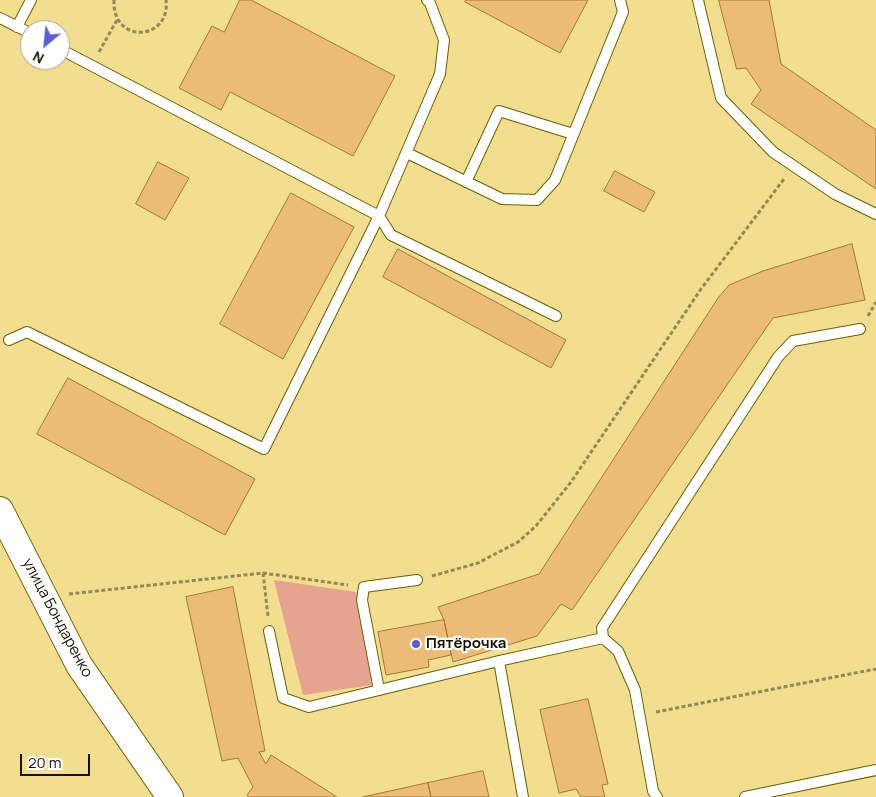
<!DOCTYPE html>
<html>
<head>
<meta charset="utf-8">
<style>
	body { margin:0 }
	#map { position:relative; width:876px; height:797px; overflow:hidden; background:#f1de8f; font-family:Manrope,sans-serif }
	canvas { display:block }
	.north { position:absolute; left:20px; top:20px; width:50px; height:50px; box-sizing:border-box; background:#fefefe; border:1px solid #a29f98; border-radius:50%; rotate:208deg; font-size:14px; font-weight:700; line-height:20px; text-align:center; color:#171100 }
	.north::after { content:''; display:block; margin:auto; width:18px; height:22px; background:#585fd6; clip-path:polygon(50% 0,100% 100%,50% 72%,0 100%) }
	.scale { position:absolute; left:20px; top:754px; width:70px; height:22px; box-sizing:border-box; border:2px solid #171100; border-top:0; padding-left:6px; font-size:15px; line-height:18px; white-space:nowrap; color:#171100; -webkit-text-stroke:4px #fefefe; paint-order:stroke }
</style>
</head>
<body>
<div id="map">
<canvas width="876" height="797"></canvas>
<div class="north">N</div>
<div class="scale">20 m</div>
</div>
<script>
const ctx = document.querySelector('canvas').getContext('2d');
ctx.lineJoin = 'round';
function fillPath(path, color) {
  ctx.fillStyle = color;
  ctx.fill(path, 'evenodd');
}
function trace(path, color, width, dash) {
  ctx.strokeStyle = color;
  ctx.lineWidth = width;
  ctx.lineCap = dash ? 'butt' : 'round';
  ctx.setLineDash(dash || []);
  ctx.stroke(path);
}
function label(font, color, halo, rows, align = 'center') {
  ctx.font = font + ' Manrope,sans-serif';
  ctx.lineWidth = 4.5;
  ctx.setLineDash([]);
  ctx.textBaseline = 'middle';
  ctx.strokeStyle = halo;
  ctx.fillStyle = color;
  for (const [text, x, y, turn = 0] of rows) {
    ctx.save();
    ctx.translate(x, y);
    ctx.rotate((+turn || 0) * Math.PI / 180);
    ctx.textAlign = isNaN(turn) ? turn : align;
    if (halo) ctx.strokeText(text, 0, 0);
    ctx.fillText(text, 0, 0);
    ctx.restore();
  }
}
const green = new Path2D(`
	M 274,580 L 356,592 L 372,685 L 303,695 Z`);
const building = new Path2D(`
	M 240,0 L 251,0 L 395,76 L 353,156 L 230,92 L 221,110 L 179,88 L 212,26 L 224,32 Z
	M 466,0 L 588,0 L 560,53 L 465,2 Z
	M 719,0 L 769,0 L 781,64 L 876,130 L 876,189 L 751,104 L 761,90 L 746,68 L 737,69 Z
	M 158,162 L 189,178 L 165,220 L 136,204 Z
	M 615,171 L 655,192 L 644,212 L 604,191 Z
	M 291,193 L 354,227 L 283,359 L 220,324 Z
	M 852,244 L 865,300 L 773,318 L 572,610 L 561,604 L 537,636 L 453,662 L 444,620 L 438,607 L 539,574 L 718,298 L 729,285 L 763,271 Z
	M 398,249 L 566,340 L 551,368 L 383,277 Z
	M 68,378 L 255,479 L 225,535 L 37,434 Z
	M 233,587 L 265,751 L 259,752 L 266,764 L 271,755 L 337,797 L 249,797 L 247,795 L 253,787 L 238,758 L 222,761 L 186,597 Z
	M 444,620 L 451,655 L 428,660 L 429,667 L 386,675 L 378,632 Z
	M 588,699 L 608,784 L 602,785 L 605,797 L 581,797 L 576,789 L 559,793 L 540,710 Z
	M 483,771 L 489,797 L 431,797 L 428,783 Z
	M 428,783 L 431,797 L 363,797 Z`);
const path = new Path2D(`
	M 114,0 C 112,45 171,41 166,0
	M 99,52 L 117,20
	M 868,316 L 876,302
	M 263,573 L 268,616
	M 432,576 L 478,563 L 518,542 L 536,526 L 571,482 L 701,289 L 784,179
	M 69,594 L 263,573 L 348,585
	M 656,712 L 876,669`);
const service = new Path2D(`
	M 427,0 L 430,3 L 444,40 L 440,74 L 379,216 L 391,235 L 556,316
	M 698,0 L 721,98 L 773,152 L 835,194 L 876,214
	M 0,18 L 30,33
	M 17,27 L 31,0
	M 407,153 L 502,199 L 537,200 L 555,180 L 623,12 L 620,0
	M 466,182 L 499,111 L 573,134
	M 9,340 L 27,332 L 264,449 L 379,216 L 60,49
	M 269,631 L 283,698 L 309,707 L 499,661 L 603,638
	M 499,661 L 523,797
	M 379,690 L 362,600 L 364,587 L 417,580
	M 657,797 L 653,791 L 635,690 L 618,651 L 603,638 L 602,628 L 778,357 L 793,341 L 860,329
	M 745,797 L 876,770`);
const tertiary = new Path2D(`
	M 0,510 L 79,665 L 170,797`);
const markers = [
	[416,644,5,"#585fd6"]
];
const streetNames = [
	["улица Бондаренко",57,618,62]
];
const poiNames = [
	["Пятёрочка",426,644]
];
fillPath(green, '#e6a390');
fillPath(building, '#eabc78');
trace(building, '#a37833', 1);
trace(service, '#705e00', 12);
trace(tertiary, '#705e00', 28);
trace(path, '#958853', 3, [4, 2.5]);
trace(service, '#fff', 10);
trace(tertiary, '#fff', 26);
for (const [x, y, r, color] of markers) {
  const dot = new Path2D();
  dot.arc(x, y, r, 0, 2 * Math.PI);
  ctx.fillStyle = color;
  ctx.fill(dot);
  trace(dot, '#fefefe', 2);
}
label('15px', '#171100', '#fefefe', streetNames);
label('bold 15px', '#171100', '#fefefe', poiNames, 'left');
</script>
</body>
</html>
